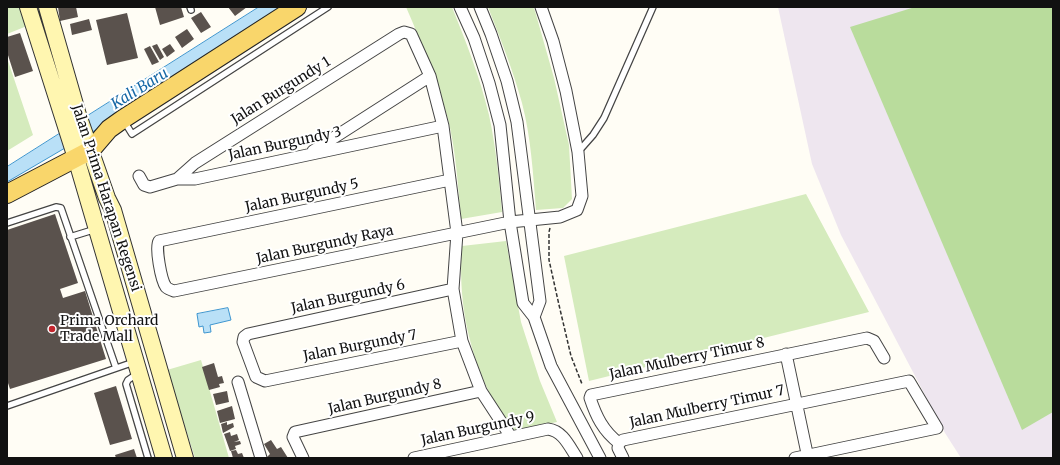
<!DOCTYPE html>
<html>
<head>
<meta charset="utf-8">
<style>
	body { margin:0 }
	#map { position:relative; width:1060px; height:465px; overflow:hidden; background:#fffdf5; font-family:Merriweather,serif }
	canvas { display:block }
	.frame { position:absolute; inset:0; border:8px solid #111; pointer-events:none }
</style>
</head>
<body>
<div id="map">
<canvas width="1060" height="465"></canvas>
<div class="frame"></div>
</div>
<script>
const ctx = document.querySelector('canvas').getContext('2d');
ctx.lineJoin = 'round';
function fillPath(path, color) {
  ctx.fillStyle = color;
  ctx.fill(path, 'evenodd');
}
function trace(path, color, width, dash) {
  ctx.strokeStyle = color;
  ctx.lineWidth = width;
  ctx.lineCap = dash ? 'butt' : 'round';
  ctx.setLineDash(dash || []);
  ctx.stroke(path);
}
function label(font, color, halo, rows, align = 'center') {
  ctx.font = font + ' Merriweather,serif';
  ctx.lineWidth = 4;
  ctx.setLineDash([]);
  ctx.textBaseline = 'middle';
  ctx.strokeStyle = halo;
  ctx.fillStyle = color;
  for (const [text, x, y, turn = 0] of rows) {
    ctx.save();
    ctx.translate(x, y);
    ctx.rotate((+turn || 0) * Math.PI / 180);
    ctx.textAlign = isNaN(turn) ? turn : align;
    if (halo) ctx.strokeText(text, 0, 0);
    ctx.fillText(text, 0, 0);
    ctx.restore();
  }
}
const industrial = new Path2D(`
	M 778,7 L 1053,7 L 1053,458 L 961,458 L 945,433 L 841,235 L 812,164 Z`);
const green = new Path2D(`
	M 7,7 L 22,7 L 27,26 L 7,34 Z
	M 406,7 L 452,7 C 466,42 480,77 489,115 C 496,147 499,180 502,212 L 461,219 C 458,186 456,151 448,119 C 437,80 422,44 406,7 Z
	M 488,7 L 533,7 L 535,11 L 554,78 L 569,145 L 572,199 L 563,208 L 536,210 C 533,174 531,137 522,103 C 513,70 500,38 488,7 Z
	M 7,58 L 33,135 L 7,151 Z
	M 806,194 L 869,312 L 589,381 L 564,256 Z
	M 506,241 L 521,322 L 540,381 L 557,422 L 515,431 C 506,418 495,406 489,392 C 467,346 458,297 462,246 Z
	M 201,360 L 229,458 L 195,458 L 167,370 Z`);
const forest = new Path2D(`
	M 915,7 L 1053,7 L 1053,412 L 1022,430 L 850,27 Z`);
const water = new Path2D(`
	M 259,7 L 283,7 L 94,131 L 7,182 L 7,167 Z
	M 228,308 L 231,320 L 210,325 L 211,332 L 204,333 L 203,326 L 199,327 L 197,314 Z`);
const building = new Path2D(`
	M 58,7 L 76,7 L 78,17 L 60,21 Z
	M 155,7 L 181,7 L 184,17 L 160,25 Z
	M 228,7 L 247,7 L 235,16 Z
	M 201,12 L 211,27 L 201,33 L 191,18 Z
	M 127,13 L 138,58 L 107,65 L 96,20 Z
	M 89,19 L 92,30 L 72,35 L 70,24 Z
	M 187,29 L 194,39 L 182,48 L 175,37 Z
	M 20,33 L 33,71 L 15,77 L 7,52 L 7,37 Z
	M 157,44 L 164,57 L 160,60 L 152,46 Z
	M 170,44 L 175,51 L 167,57 L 162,49 Z
	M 150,46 L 159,62 L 152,65 L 144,49 Z
	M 55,214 L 78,283 L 60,289 L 63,298 L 85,291 L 106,359 L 10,389 L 7,380 L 7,230 Z
	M 214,363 L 218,377 L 222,376 L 224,383 L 219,384 L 220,387 L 209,390 L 202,367 Z
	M 116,386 L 132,439 L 110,445 L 94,393 Z
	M 227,391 L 229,402 L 216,405 L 213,394 Z
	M 232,406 L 235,419 L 220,423 L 217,411 Z
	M 227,422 L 227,425 L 233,423 L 234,427 L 223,433 L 221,424 Z
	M 230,432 L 231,436 L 237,434 L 239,440 L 234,442 L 240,441 L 241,444 L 235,446 L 236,449 L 230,451 L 224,434 Z
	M 271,440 L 277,449 L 281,447 L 288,458 L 266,458 L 270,454 L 264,444 Z
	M 134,449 L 137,458 L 116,458 L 115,455 Z
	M 236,450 L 238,454 L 242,453 L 244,458 L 233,458 L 231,451 Z`);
const path = new Path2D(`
	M 550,228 L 549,232 L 549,260 L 559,305 L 571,356 L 582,384`);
const lane = new Path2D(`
	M 190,7 L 191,10
	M 124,121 L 132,134 L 328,7
	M 578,152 L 593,135 L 604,118 L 653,7
	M 7,223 L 56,207 L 61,208 L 116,368
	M 70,237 L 96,229
	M 137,374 L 128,380 L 126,384 L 148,458
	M 7,406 L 134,362`);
const street = new Path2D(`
	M 460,7 L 474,38 L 489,83 L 500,125 L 510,222 L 523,303 L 534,317 L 551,366 L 600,458
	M 480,7 L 491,34 L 507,81 L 517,122 L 540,301 L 534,317
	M 313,151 L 430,76
	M 139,176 L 144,185 L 150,187 L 177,179 L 195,179 L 443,126
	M 177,179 L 195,163 L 399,34 L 404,32 L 411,34 L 430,76 L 443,126 L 457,233 L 453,289 L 462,341 L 481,391 L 511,437
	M 450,180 L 159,241 C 155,247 161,280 166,287 C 168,289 171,290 174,291 L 510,222 L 560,217 L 577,210 L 582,196 L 578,152 L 566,91 L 553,41 L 541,7
	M 453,289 L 248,334 L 244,337 L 243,342 L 256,377 L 265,381 L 462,341
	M 786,354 L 808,458
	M 238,382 L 261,458
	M 619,443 C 603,431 596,416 590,398 L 591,395 L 867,338 L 874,341 L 884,358
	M 303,458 L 293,437 L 295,432 L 481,391
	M 414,458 L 548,429 C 563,431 569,446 577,458
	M 623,458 L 618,448 L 619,443 L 623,440 L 909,381 L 937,428 L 795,458`);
const secondary = new Path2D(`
	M 28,7 L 76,158 L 164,458
	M 47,7 L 78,115 L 107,198 L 113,210 L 185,458`);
const primary = new Path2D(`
	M 7,194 L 91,150 L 109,129 L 123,119 L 297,7`);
const markers = [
	[52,329,4,"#c4262e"]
];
const streetNames = [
	["Jalan Burgundy 1",281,91,-32],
	["Jalan Burgundy 3",285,144,-12],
	["Jalan Burgundy 5",302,196,-12],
	["Jalan Prima Harapan Regensi",106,198,72],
	["Jalan Burgundy Raya",325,245,-12],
	["Jalan Burgundy 6",348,297,-12],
	["Jalan Burgundy 7",360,346,-11],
	["Jalan Mulberry Timur 8",687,359,-12],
	["Jalan Burgundy 8",385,397,-13],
	["Jalan Mulberry Timur 7",707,407,-12],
	["Jalan Burgundy 9",478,429,-12]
];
const poiNames = [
	["Prima Orchard",60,321],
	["Trade Mall",60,337]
];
const waterNames = [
	["Kali Baru",140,89,-32]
];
fillPath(industrial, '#eee6ef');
fillPath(green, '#d5ebbd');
fillPath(forest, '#b9dc9c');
fillPath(water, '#b9e0f7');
trace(water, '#3f96cf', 1);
fillPath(building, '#5a524d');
trace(lane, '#444', 8);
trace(street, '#444', 13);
trace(secondary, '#333', 18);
trace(primary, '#222', 20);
trace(path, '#333', 1.5, [4, 2]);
trace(lane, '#fff', 5.5);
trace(street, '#fff', 11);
trace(secondary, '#fff6b0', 16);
trace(primary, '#f9d66b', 18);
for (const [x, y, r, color] of markers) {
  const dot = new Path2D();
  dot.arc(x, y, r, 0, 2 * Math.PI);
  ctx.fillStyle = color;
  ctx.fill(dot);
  trace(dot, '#fff', 1.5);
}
label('14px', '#111', '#fff', streetNames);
label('14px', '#111', '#fff', poiNames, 'left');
label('italic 15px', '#1768a6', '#fff', waterNames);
</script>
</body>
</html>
